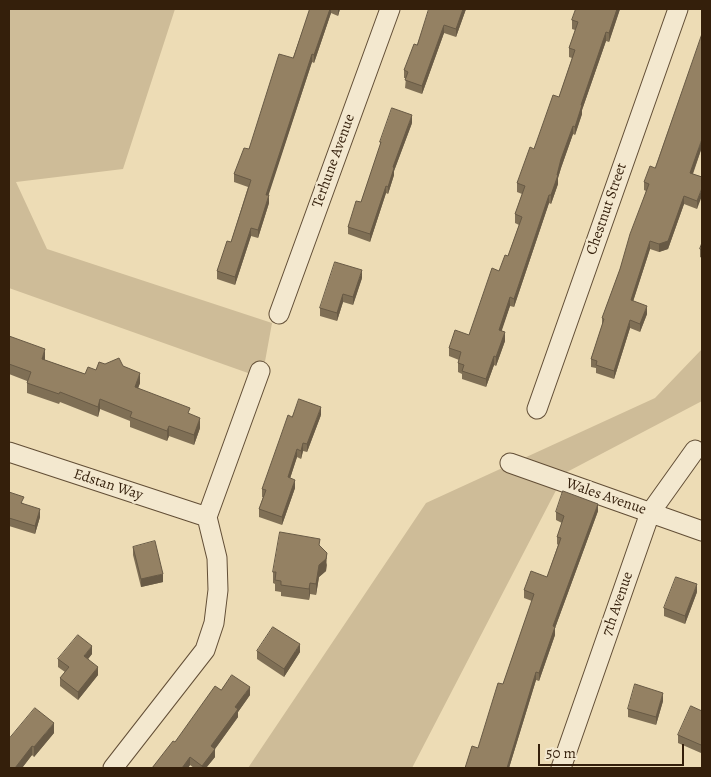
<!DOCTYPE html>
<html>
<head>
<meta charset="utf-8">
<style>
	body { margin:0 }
	#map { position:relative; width:711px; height:777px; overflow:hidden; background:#eddcb5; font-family:Alegreya,serif }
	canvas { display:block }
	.frame { position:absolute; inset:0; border:10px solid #341f0b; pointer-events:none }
	.scale { position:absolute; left:538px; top:744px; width:146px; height:22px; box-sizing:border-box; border:2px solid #341f0b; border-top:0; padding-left:6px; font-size:15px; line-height:18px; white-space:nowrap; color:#341f0b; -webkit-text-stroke:4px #f3e8cf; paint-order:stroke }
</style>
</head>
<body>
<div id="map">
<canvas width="711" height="777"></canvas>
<div class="frame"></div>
<div class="scale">50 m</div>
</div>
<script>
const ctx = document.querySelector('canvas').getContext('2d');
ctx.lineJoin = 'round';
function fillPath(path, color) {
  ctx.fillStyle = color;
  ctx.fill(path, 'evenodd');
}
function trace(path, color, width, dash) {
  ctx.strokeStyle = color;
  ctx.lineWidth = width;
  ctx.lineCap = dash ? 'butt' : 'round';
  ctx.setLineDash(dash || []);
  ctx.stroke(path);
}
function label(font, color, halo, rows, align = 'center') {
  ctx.font = font + ' Alegreya,serif';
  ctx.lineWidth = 5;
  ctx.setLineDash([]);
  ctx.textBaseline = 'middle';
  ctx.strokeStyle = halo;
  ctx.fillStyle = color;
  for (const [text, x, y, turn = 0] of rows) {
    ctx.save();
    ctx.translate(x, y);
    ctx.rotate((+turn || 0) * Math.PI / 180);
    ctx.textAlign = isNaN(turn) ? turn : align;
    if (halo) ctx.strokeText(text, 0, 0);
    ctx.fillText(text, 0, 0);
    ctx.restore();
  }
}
const green = new Path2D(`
	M 9,9 L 175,9 L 123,169 L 16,182 L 47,249 L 272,323 L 262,378 L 9,288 Z
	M 702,349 L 702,401 L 565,473 L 412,768 L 248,768 L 426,503 L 655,398 Z`);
const minor = new Path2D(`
	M 279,314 L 390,9
	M 537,409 L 678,9
	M 9,452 L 207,517
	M 510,463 L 702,531
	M 113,768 L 205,650 L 214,623 L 218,590 L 217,558 L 207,517 L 260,371
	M 561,768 L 650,513 L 695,450`);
const wall = new Path2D(`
	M 310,9 L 340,9 L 338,16 L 331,13 L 314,63 L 312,62 L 268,195 L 269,203 L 258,238 L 251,236 L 235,285 L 217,279 L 217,271 L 231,242 L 248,187 L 234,182 L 234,174 L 249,149 L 293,58 Z
	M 466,9 L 456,37 L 444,33 L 422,94 L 405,88 L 406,78 L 404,78 L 404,70 L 417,45 Z
	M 576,9 L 620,9 L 609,42 L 606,41 L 582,110 L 582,114 L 575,135 L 573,134 L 561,168 L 558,178 L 558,184 L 551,204 L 549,203 L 514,307 L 510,306 L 501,331 L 505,341 L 496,366 L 494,365 L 486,387 L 462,379 L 462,374 L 458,372 L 458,363 L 459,360 L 449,356 L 449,348 L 469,335 L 499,271 L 508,256 L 519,225 L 515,223 L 515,214 L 522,194 L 517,192 L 517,183 L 559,97 L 572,58 L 569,57 L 569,48 L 575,30 L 572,29 L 572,20 Z
	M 412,123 L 394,171 L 394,175 L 388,194 L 386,193 L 370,242 L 348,234 L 348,227 L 361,202 L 380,147 L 380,142 Z
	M 702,147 L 693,174 L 702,177 L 697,209 L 684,204 L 668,249 L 659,252 L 650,249 L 633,301 L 647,314 L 640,332 L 630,328 L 614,379 L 596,373 L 596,368 L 591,367 L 591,359 L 602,325 L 602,318 L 620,269 L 646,191 L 644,190 L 644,182 L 655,168 Z
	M 702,243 L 702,258 L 700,257 L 700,249 Z
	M 362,278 L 353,305 L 343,302 L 337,321 L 320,316 L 320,308 Z
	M 9,336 L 45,359 L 45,360 L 85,374 L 96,370 L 105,364 L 123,366 L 140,383 L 138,388 L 190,414 L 200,428 L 194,445 L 169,436 L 167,441 L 130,427 L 130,421 L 100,409 L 98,417 L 60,402 L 59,404 L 27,393 L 27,381 L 9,374 Z
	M 321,415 L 307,452 L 303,451 L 301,459 L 297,457 L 290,478 L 295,488 L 282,525 L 259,517 L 259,509 L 263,497 L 262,497 L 262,489 Z
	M 9,492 L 40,517 L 35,534 L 9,526 Z
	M 598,511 L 555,628 L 555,635 L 539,681 L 536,680 L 509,768 L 465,768 L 478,748 L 503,684 L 532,601 L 524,598 L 524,590 L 547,577 L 558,545 L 557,544 L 557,537 L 562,523 L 556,520 L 556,512 Z
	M 320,546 L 327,565 L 326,571 L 319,577 L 316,595 L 310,594 L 309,600 L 281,596 L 281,592 L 275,591 L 275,584 L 273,583 L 273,572 Z
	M 133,547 L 163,582 L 141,587 L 133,555 Z
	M 697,592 L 685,624 L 664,616 L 664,608 Z
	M 257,651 L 300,652 L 284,677 L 257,659 Z
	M 92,654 L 88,659 L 98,675 L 78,700 L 60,686 L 60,678 L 65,672 L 58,667 L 58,659 Z
	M 221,690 L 250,695 L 238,712 L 238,717 L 215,749 L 215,757 L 206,768 L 194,768 L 190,765 L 188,768 L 152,768 Z
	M 663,701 L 656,725 L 628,717 L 628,709 Z
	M 702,711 L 702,751 L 701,753 L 678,743 L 678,735 Z
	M 54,733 L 34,757 L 32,755 L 22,768 L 9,768 L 9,739 Z`);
const shadedWall = new Path2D(`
	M 330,9 L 331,9 L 331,13 L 314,63 L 314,55 Z
	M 338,9 L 340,9 L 338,16 Z
	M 463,9 L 466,9 L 456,37 L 456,29 Z
	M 617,9 L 620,9 L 609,42 L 609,33 Z
	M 444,25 L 444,33 L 422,94 L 422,86 Z
	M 606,32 L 606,41 L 582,110 L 582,114 L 575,135 L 575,127 L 581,105 Z
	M 312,54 L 312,62 L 266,203 L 266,195 Z
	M 412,115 L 412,123 L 394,171 L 394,175 L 388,194 L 388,187 L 393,167 Z
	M 573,126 L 573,134 L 561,168 L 558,178 L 558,184 L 551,204 L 551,195 L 561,159 Z
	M 702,139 L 702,147 L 690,181 L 690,173 Z
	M 386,186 L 386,193 L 370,242 L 370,234 Z
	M 702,188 L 702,196 L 697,209 L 697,201 Z
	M 269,195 L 269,203 L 258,238 L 258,230 Z
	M 549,195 L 549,203 L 514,307 L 514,299 Z
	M 684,196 L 684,204 L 668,249 L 659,252 L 659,244 Z
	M 251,228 L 251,236 L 235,285 L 235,277 Z
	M 650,241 L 650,249 L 631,308 L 631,300 Z
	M 362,270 L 362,278 L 353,305 L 353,297 Z
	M 343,294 L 343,302 L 337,321 L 337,313 Z
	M 510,297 L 510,306 L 499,339 L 499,330 Z
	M 647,306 L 647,314 L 640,332 L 640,324 Z
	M 630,320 L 630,328 L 614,379 L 614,371 Z
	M 505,332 L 505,341 L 496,366 L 496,357 Z
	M 45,349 L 45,359 L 42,369 L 42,359 Z
	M 494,356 L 494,365 L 486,387 L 486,379 Z
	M 140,373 L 140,383 L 135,397 L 135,387 Z
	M 100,399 L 100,409 L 98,417 L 98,407 Z
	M 321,407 L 321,415 L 307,452 L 307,444 Z
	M 200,418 L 200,428 L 194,445 L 194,435 Z
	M 169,426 L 169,436 L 167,441 L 167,431 Z
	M 303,443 L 303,451 L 301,459 L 301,451 Z
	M 297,449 L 297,457 L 288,485 L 288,477 Z
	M 295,480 L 295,488 L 282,525 L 282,517 Z
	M 598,504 L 598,511 L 555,628 L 555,635 L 539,681 L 539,673 L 553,626 Z
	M 40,509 L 40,517 L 35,534 L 35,526 Z
	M 327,553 L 326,571 L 319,577 L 316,595 L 316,584 L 319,565 Z
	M 163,574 L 163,582 L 141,587 L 141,579 Z
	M 310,583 L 310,594 L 309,600 L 309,589 Z
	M 697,584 L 697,592 L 685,624 L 685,616 Z
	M 300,644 L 300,652 L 284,677 L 284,669 Z
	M 92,646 L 92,654 L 84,664 L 84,656 Z
	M 98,667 L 98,675 L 78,700 L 78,692 Z
	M 536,672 L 536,680 L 509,768 L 507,768 Z
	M 250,687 L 250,695 L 238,712 L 238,717 L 212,753 L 215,749 L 215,757 L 206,768 L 202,768 L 202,766 L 211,746 L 235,707 Z
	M 663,693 L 663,701 L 656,725 L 656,717 Z
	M 54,723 L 54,733 L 34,757 L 34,747 Z
	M 32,746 L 32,755 L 22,768 L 15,768 Z
	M 190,757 L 190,765 L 188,768 L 182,768 Z`);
const building = new Path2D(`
	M 310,9 L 330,9 L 314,55 L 312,54 L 266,195 L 269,195 L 258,230 L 251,228 L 235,277 L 217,271 L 227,241 L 231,242 L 251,180 L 234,174 L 244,148 L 249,149 L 279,54 L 293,58 Z
	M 429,9 L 463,9 L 456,29 L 444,25 L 422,86 L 405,80 L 408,72 L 404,70 L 414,44 L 417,45 Z
	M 576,9 L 617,9 L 609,33 L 606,32 L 581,105 L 582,105 L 575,127 L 573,126 L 561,159 L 557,175 L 558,175 L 551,195 L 549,195 L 514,299 L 510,297 L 499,330 L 505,332 L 496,357 L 494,356 L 486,379 L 462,371 L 464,365 L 458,363 L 461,352 L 449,348 L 455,330 L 469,335 L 492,268 L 499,271 L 505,255 L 508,256 L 522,217 L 515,214 L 525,186 L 517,183 L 530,147 L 534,149 L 553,95 L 559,97 L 575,50 L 569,48 L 578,22 L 572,20 Z
	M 702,34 L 702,139 L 690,173 L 702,177 L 702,188 L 697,201 L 684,196 L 668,241 L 659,244 L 650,241 L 631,300 L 647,306 L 640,324 L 630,320 L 614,371 L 596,365 L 597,361 L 591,359 L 604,319 L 602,318 L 620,269 L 630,234 L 649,184 L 644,182 L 650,166 L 655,168 Z
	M 392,108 L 412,115 L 393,167 L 394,168 L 388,187 L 386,186 L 370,234 L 348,227 L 356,201 L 361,202 L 381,142 L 380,142 Z
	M 702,243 L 702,250 L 700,249 Z
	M 335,262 L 362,270 L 353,297 L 343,294 L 337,313 L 320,308 Z
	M 9,336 L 45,349 L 42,359 L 85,374 L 88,367 L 96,370 L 99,362 L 105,364 L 119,358 L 123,366 L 140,373 L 135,387 L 190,408 L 188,413 L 200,418 L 194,435 L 169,426 L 167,431 L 130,417 L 132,412 L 100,399 L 98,407 L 60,392 L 59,394 L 27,383 L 31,372 L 9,364 Z
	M 299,399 L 321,407 L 307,444 L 303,443 L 301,451 L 297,449 L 288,477 L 295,480 L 282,517 L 259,509 L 266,490 L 262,489 L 280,438 L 288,415 L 292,417 Z
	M 563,491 L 598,504 L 553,626 L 555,627 L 539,673 L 536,672 L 507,768 L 465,768 L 472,746 L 478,748 L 498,683 L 503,684 L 534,594 L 524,590 L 531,571 L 547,577 L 561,538 L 557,537 L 564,516 L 556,512 Z
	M 9,492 L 24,497 L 21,503 L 40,509 L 35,526 L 9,518 Z
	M 280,532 L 320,539 L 319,545 L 327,553 L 326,559 L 319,565 L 316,584 L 310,583 L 309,589 L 281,585 L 281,581 L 275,580 L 276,572 L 273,572 Z
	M 155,541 L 163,574 L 141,579 L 133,547 Z
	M 676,577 L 697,584 L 685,616 L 664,608 Z
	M 273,627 L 300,644 L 284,669 L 257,651 Z
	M 78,635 L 92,646 L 84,656 L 98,667 L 78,692 L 60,678 L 69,667 L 58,659 Z
	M 232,675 L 250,687 L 235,707 L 238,709 L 211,746 L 215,749 L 202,766 L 190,757 L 182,768 L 152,768 L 173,741 L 175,742 L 215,686 L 221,690 Z
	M 635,684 L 663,693 L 656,717 L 628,709 Z
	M 691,706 L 702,711 L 702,743 L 701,745 L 678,735 Z
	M 35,708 L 54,723 L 34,747 L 32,746 L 15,768 L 9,768 L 9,739 Z`);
const streetNames = [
	["Terhune Avenue",334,161,-70],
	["Chestnut Street",607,209,-71],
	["Edstan Way",108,485,18],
	["Wales Avenue",606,497,19],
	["7th Avenue",618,604,-71]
];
fillPath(green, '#cebc98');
trace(minor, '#624e36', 21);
trace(minor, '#f3e8cf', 19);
fillPath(wall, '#7f6f55');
fillPath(shadedWall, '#685a45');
fillPath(building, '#948163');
trace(building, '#685a45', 1);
label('15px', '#341f0b', '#f3e8cf', streetNames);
</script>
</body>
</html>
